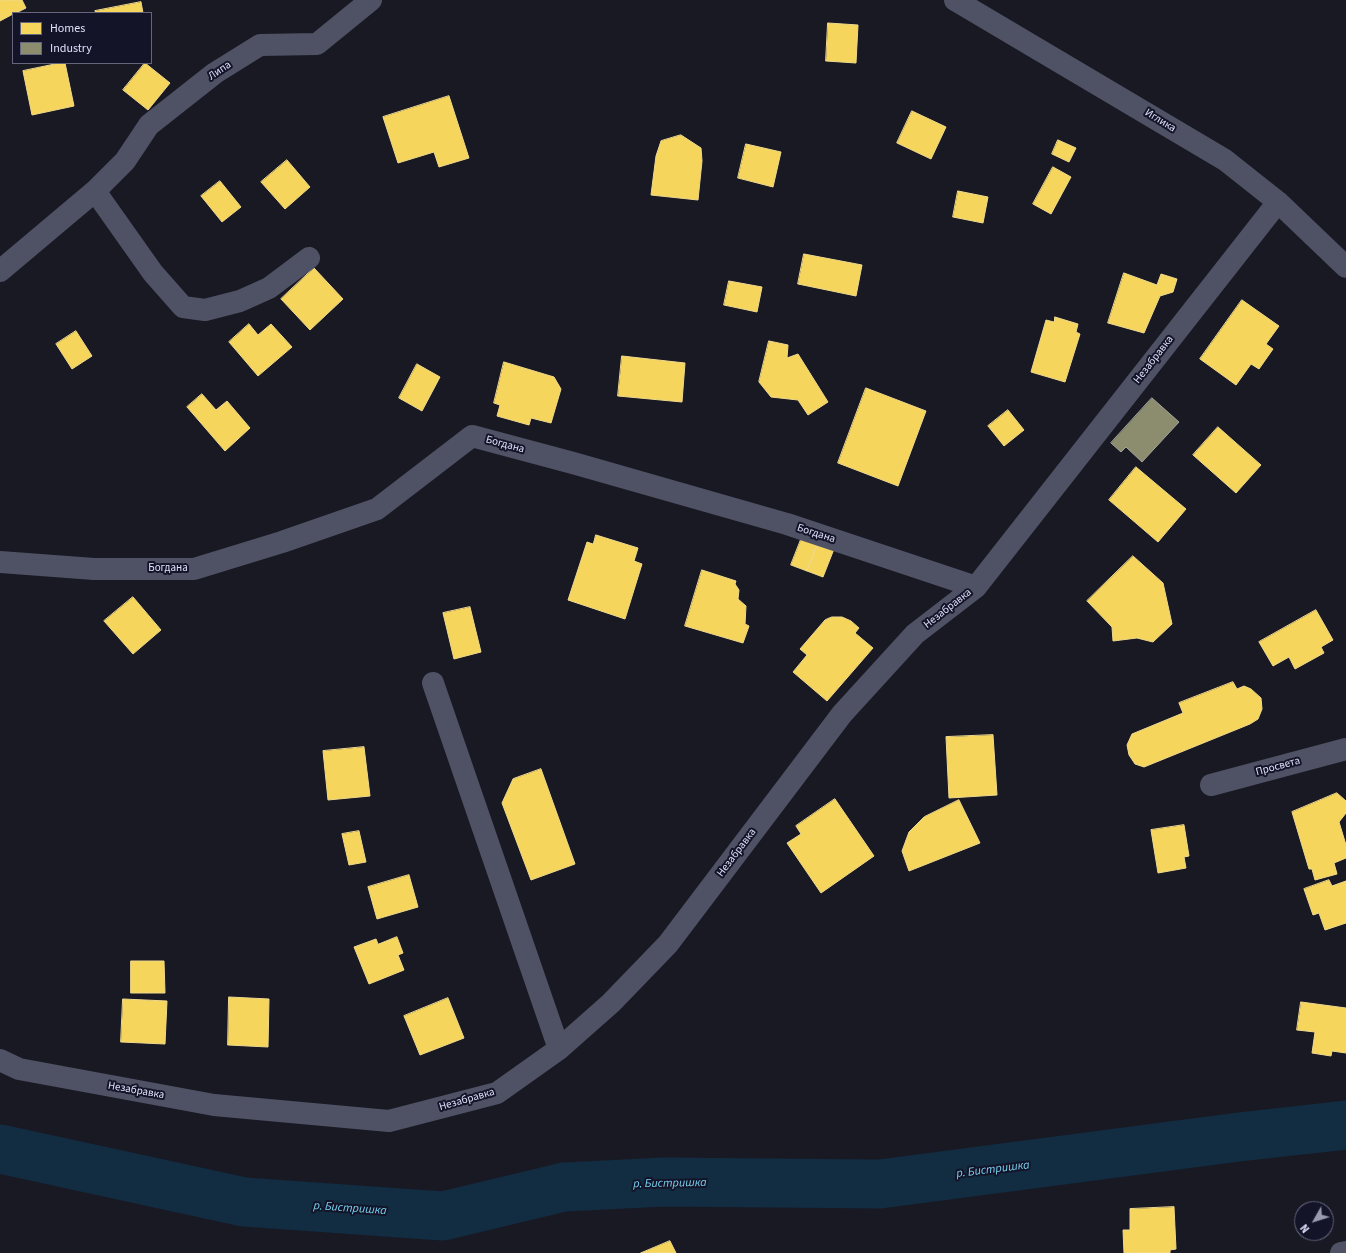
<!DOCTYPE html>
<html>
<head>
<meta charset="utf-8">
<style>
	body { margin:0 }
	#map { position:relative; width:1346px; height:1253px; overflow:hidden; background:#191924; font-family:"Source Sans 3",sans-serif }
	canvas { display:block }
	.legend { position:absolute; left:12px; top:12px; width:140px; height:52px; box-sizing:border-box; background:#141429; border:1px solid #65667d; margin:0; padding:5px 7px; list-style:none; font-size:12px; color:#dfe1fc }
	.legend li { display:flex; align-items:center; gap:8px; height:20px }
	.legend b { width:20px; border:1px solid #65667d }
	.north { position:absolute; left:1294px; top:1201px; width:40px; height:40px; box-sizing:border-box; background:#141429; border:1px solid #65667d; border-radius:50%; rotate:231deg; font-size:11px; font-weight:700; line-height:16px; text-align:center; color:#dfe1fc }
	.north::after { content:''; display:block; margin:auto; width:14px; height:18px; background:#9a9bb0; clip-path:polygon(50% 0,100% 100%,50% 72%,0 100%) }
</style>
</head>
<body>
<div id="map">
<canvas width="1346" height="1253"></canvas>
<ul class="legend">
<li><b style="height:11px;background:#f6d55c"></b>Homes</li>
<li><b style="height:11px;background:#8c8c6e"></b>Industry</li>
</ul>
<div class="north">N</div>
</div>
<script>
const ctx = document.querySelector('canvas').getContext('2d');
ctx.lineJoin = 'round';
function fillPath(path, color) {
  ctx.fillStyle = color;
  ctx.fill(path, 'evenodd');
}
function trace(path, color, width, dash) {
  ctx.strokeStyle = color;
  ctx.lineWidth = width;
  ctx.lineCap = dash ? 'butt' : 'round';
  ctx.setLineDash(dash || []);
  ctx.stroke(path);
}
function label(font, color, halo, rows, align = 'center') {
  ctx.font = font + ' "Source Sans 3",sans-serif';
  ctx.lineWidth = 4;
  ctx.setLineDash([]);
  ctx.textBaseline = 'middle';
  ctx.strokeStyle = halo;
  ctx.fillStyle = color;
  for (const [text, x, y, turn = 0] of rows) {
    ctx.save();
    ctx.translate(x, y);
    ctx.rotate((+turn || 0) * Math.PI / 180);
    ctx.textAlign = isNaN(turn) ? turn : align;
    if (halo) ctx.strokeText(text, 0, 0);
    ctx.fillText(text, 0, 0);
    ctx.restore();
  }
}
const homes = new Path2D(`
	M 0,0 L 22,0 L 26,8 L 16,13 L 13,13 L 13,14 L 0,21 Z
	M 141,2 L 143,13 L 96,13 L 95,11 Z
	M 828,23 L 858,25 L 856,63 L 826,61 Z
	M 60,63 L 65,63 L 74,106 L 32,115 L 23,71 Z
	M 145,63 L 170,83 L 148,110 L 123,90 Z
	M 449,96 L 469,158 L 439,167 L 434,152 L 398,163 L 383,117 Z
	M 912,111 L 946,127 L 931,159 L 897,143 Z
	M 681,135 L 701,148 L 702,161 L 698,200 L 651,195 L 656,156 L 661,141 Z
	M 1058,140 L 1076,148 L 1069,162 L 1052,154 Z
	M 746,144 L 781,152 L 773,187 L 738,178 Z
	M 287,160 L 310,187 L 285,209 L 261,182 Z
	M 1053,167 L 1071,177 L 1051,214 L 1033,204 Z
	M 220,181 L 241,207 L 222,222 L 201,196 Z
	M 958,191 L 988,197 L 983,223 L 953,217 Z
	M 804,254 L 862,265 L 856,296 L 798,284 Z
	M 314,268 L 343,299 L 310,330 L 281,299 Z
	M 1124,273 L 1157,285 L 1161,274 L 1177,279 L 1173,292 L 1160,296 L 1144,333 L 1108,323 Z
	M 729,281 L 762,287 L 757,312 L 724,305 Z
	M 1242,300 L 1279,326 L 1266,344 L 1273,349 L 1259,369 L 1251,364 L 1236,385 L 1200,359 Z
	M 1055,317 L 1078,324 L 1076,332 L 1080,334 L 1065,382 L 1031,372 L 1046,320 L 1054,322 Z
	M 249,324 L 258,335 L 271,324 L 292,347 L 258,376 L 229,342 Z
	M 76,331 L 92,356 L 72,369 L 56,344 Z
	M 769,341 L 788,345 L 787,358 L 798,354 L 828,402 L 808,415 L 798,400 L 771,397 L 759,382 Z
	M 622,356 L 685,363 L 682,402 L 618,396 Z
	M 504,362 L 554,377 L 561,389 L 551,423 L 531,418 L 529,425 L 497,416 L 500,405 L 494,403 Z
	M 417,364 L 440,377 L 422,411 L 399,398 Z
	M 866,388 L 926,411 L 898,486 L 838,463 Z
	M 202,394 L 216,410 L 227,401 L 250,428 L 225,451 L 187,407 Z
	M 1008,410 L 1024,430 L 1004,446 L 988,426 Z
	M 1218,427 L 1261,465 L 1236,493 L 1193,455 Z
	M 1136,467 L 1186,509 L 1158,542 L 1109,500 Z
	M 596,535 L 638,548 L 634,561 L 642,564 L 625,619 L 568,600 L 587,542 L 593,544 Z
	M 802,537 L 818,543 L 807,571 L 791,565 Z
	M 818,543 L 834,549 L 823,577 L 807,571 Z
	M 1133,556 L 1163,583 L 1172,624 L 1153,642 L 1137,638 L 1113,641 L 1112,627 L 1087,601 Z
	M 702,570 L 736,581 L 735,584 L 739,590 L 738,599 L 746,606 L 745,624 L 749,626 L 743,643 L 685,626 Z
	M 133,597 L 161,630 L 133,654 L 104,621 Z
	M 470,607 L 481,652 L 454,659 L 443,613 Z
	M 1316,610 L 1333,640 L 1321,647 L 1324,653 L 1295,669 L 1289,657 L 1273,666 L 1259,642 Z
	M 832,617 L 842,617 L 851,621 L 859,628 L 855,633 L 873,648 L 827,701 L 793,672 L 807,655 L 800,649 L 825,620 Z
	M 1233,682 L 1237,689 L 1244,686 L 1251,689 L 1261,698 L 1262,709 L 1258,719 L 1250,724 L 1144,767 L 1135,764 L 1129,755 L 1127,745 L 1132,734 L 1183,713 L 1179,703 Z
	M 993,735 L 997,795 L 949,798 L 946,737 Z
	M 364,747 L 370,796 L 328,800 L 323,751 Z
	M 541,769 L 575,864 L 531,880 L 502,803 L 513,779 Z
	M 1337,793 L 1346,801 L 1346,813 L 1339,822 L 1346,845 L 1346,858 L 1334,863 L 1337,874 L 1315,880 L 1312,869 L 1309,869 L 1292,812 Z
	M 835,799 L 874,856 L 821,893 L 787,843 L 801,834 L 796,826 Z
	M 959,800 L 980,843 L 909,871 L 902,851 L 909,832 L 924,817 Z
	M 1184,825 L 1189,856 L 1184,857 L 1186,868 L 1158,873 L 1151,830 Z
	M 359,831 L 366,862 L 349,865 L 342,834 Z
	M 409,875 L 418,907 L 377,919 L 368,887 Z
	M 1329,880 L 1332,886 L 1346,881 L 1346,923 L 1325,930 L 1319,913 L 1313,915 L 1304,889 Z
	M 397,937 L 403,953 L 398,955 L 404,970 L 369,984 L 354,947 L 376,939 L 378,944 Z
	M 131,961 L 164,961 L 165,993 L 131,993 Z
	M 229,997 L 269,999 L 268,1047 L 228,1045 Z
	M 448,998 L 464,1038 L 420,1055 L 404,1016 Z
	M 123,999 L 167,1001 L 165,1044 L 121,1042 Z
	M 1301,1002 L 1346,1008 L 1346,1053 L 1332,1051 L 1331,1056 L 1312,1053 L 1315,1032 L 1297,1030 Z
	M 1174,1207 L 1176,1249 L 1170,1250 L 1170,1253 L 1124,1253 L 1123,1230 L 1130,1230 L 1130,1209 Z
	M 670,1241 L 676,1253 L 641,1253 Z`);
const industry = new Path2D(`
	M 1152,398 L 1179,422 L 1142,462 L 1126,447 L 1121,452 L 1111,443 Z`);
const river = new Path2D(`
	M 0,1149 L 244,1202 L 443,1216 L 564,1187 L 665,1182 L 880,1184 L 1239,1137 L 1346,1125`);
const minor = new Path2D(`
	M 955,0 L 1225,160 L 1278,202 L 1346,267
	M 95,191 L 153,273 L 183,307 L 205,310 L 240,301 L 269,288 L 309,258
	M 0,271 L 95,191 L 125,161 L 149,125 L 215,73 L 260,45 L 317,44 L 371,0
	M 0,562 L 94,569 L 194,569 L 282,542 L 377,509 L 472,436 L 573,463 L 787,524 L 976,587
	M 433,683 L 559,1049
	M 1211,785 L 1346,749
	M 0,1060 L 19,1069 L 214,1105 L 389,1121 L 497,1093 L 559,1049 L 611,1003 L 668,944 L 842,714 L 915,634 L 976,587 L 1278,202
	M 1341,1253 L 1346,1252`);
const streetNames = [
	["Липа",220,71,-34],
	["Иглика",1160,121,31],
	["Незабравка",1154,360,-52],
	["Богдана",505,445,15],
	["Богдана",816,534,18],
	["Богдана",168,569],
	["Незабравка",948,609,-38],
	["Просвета",1278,767,-15],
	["Незабравка",737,853,-53],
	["Незабравка",136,1091,10],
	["Незабравка",467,1100,-16]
];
const waterNames = [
	["р. Бистришка",993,1170,-7],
	["р. Бистришка",670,1184,-1],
	["р. Бистришка",350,1209,4]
];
fillPath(homes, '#f6d55c');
trace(homes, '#efd98c', 1);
fillPath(industry, '#8c8c6e');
trace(industry, '#a5a699', 1);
trace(river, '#122c41', 49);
trace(minor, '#4f5264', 22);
label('11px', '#dfe1fc', '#141429', streetNames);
label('italic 12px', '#78d1f1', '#141429', waterNames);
</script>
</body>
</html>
